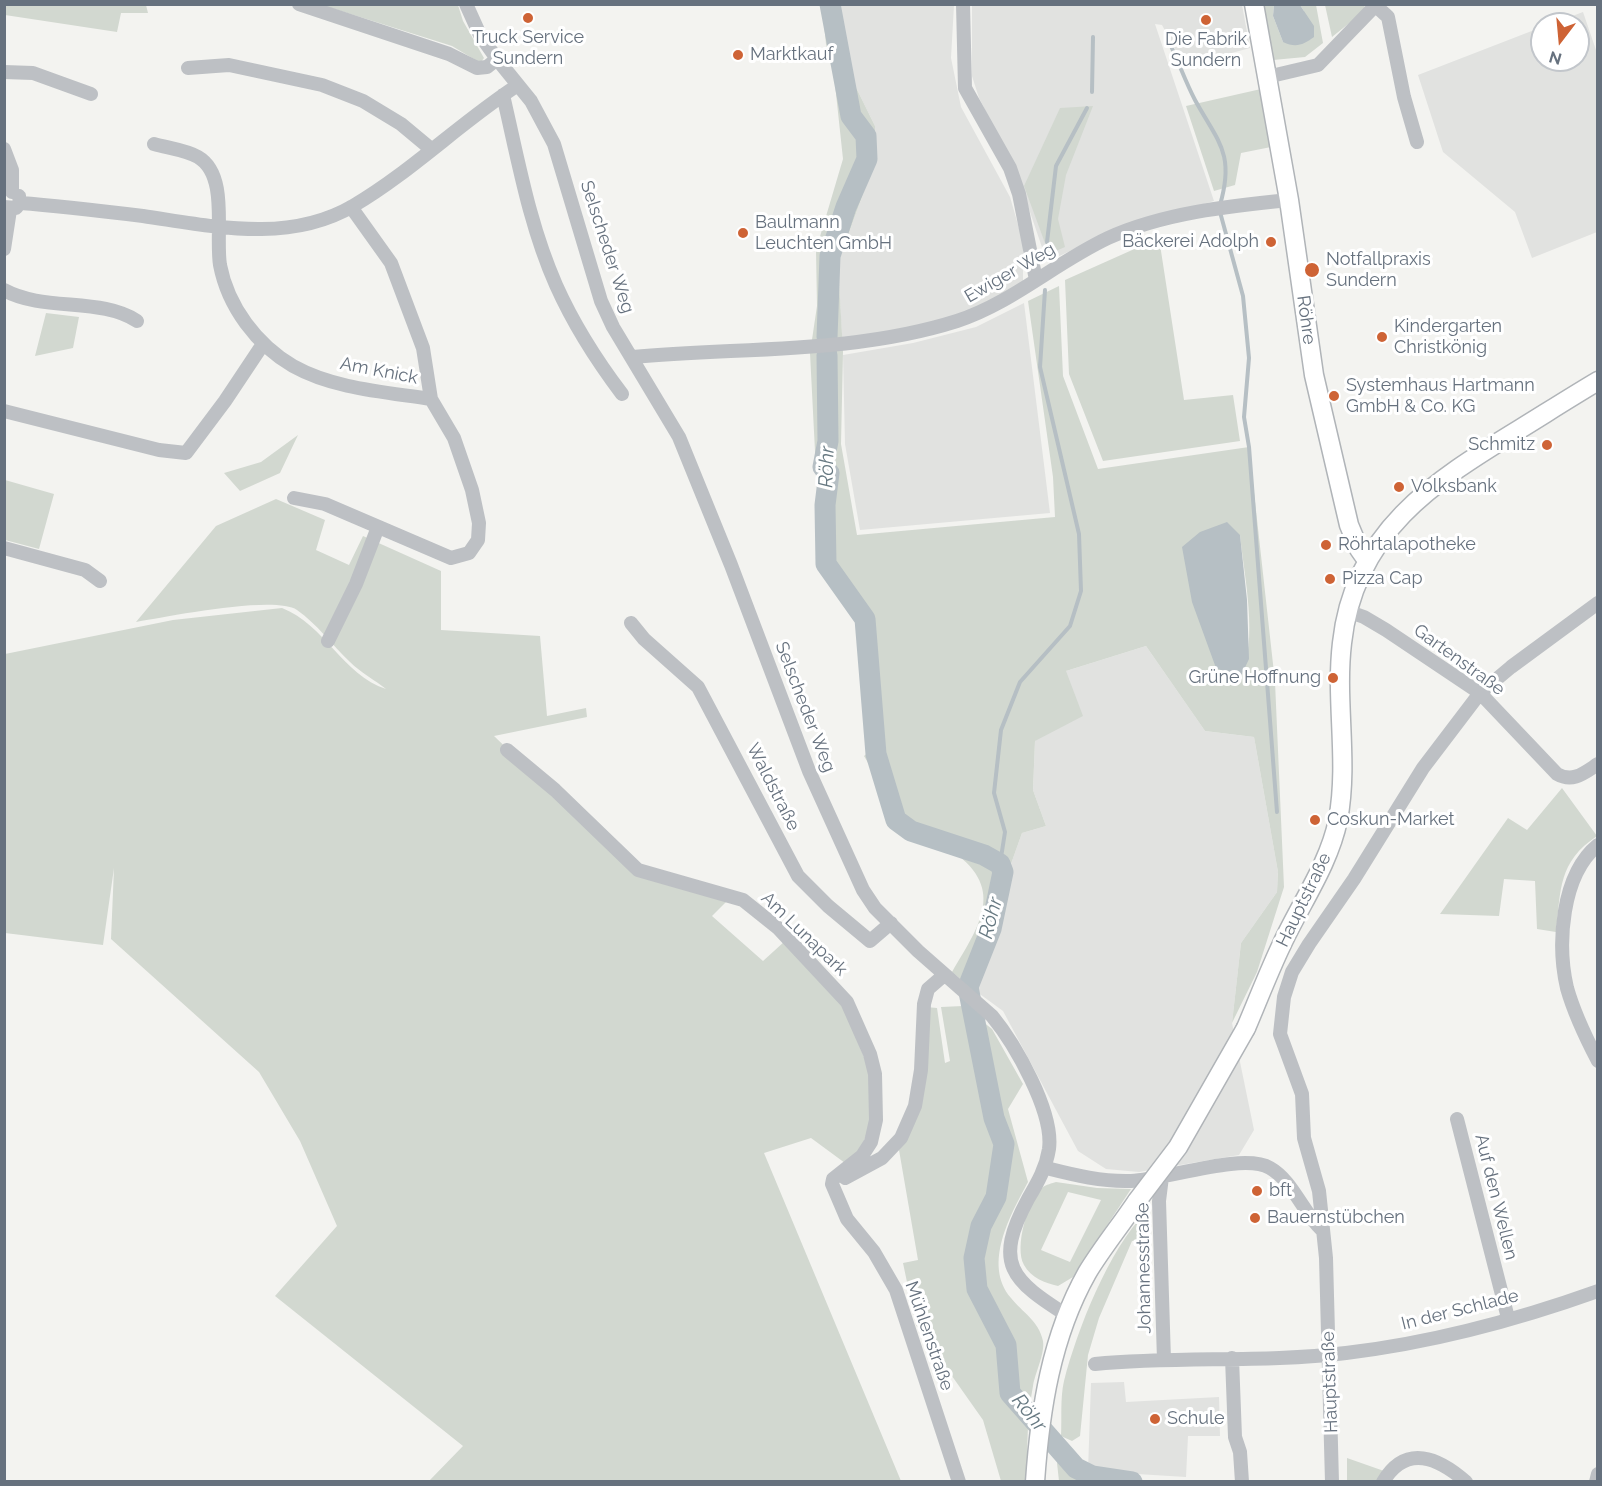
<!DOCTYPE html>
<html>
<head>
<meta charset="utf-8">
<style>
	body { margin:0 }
	#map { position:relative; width:1602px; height:1486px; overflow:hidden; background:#f3f3f0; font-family:Raleway,sans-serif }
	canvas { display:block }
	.frame { position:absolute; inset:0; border:6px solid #66717e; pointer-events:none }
	.north { position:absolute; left:1530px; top:12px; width:60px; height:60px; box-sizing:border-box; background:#fff; border:2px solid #c2c6cb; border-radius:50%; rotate:196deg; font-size:16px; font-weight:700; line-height:24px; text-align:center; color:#66717e }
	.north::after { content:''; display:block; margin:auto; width:21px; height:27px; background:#ce6335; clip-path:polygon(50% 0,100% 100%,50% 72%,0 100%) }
</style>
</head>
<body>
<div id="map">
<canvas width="1602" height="1486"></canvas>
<div class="frame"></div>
<div class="north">N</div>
</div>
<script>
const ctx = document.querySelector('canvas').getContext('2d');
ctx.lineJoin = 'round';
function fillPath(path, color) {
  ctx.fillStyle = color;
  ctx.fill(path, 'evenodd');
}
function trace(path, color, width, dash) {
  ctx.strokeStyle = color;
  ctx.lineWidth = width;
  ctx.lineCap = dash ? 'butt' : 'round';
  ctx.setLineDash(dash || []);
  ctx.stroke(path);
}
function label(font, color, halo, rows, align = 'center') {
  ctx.font = font + ' Raleway,sans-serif';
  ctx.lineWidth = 6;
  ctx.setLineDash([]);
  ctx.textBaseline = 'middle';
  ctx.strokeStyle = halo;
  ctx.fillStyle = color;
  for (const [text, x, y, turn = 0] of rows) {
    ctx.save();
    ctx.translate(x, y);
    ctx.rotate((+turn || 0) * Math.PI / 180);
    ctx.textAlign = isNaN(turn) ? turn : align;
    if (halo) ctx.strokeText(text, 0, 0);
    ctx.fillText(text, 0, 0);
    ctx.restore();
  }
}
const built = new Path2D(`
	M 839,5 L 954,5 L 951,58 L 961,107 L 1010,197 L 1023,242 L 1023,286 L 970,314 L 904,329 L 842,339 L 838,263 L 875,161 L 875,126 L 841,57 Z
	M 972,5 L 1242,5 L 1250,48 L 1184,66 L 1162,25 L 1155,24 L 1214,201 L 1116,229 L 1047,262 L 1015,168 L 979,98 L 972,76 Z
	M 1583,12 L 1597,53 L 1597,232 L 1532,258 L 1515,212 L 1443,152 L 1418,75 L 1542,27 L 1542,60 L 1578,60 L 1578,24 L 1551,24 Z
	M 1024,303 L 1050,513 L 860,530 L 845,444 L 843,355 L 913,343 L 976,327 Z
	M 1146,646 L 1205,731 L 1254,737 L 1278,872 L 1277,892 L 1241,943 L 1232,1023 L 1254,1130 L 1239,1155 L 1139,1172 L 1106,1169 L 1078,1151 L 1003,1011 L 973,989 L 1006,878 L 1022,833 L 1046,826 L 1033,790 L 1035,741 L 1066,671 Z
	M 1124,1382 L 1126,1402 L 1219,1397 L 1220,1436 L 1188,1436 L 1186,1477 L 1088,1471 L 1091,1383 Z`);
const green = new Path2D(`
	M 5,4 L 146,5 L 148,13 L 121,13 L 117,32 L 5,15 Z
	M 322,5 L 458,5 L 463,21 L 484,58 L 481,62 L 477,61 L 452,46 Z
	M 822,5 L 839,5 L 841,57 L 875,126 L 875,161 L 838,263 L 843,352 L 841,444 L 857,535 L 1055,517 L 1053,477 L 1028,301 L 1059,286 L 1063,376 L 1098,469 L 1249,447 L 1275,682 L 1284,887 L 1257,972 L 1232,1023 L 1241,943 L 1277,892 L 1278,872 L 1254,737 L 1205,731 L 1146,646 L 1066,671 L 1083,716 L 1035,741 L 1033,790 L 1046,826 L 1022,833 L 1006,878 L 973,989 L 952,972 C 981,923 1007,887 948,848 C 934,839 917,833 904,822 C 893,813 873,770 864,756 L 872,749 L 859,622 L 821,569 L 810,353 L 817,306 L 816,250 L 843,159 L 834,75 L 826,44 ZM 1240,535 C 1244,575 1259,642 1240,678 Z
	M 1262,5 L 1274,5 L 1273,16 L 1283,42 L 1304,11 L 1300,5 L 1316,5 L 1323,43 L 1305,57 L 1273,60 Z
	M 1325,5 L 1365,5 L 1363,12 L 1332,37 Z
	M 1261,89 L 1271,147 L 1241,153 L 1235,185 L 1214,191 L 1186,106 Z
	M 1093,106 L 1066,175 L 1058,219 L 1065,247 L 1049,254 L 1024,186 L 1060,108 Z
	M 1159,238 L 1184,400 L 1233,395 L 1240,441 L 1103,461 L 1069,374 L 1065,280 Z
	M 46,313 L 79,317 L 73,348 L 35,356 Z
	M 298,435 L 280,473 L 240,491 L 224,473 L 261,462 Z
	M 5,480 L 54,494 L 39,549 L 5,540 Z
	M 276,499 L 325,520 L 316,550 L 349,565 L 363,536 L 441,571 L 441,630 L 540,636 L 547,716 L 586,708 L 587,717 L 494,736 L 635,872 L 730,898 L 712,916 L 763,961 L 785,941 L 840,1000 L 872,1076 L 871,1123 L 860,1151 L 845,1163 L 811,1138 L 764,1153 L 901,1481 L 429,1481 L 463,1446 L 275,1296 L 337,1226 L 300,1141 L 259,1072 L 111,939 L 114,868 L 103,945 L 5,933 L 5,654 L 173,620 L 282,608 C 324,624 343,675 386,689 C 375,680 361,673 350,662 C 332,645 317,624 297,610 C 274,595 167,617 136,622 L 216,526 Z
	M 1562,788 L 1597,836 C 1558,862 1561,889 1556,932 L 1537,929 L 1535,881 L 1504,879 L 1499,916 L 1440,914 L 1508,818 L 1527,830 Z
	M 963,1006 L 992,1029 L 1023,1084 L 1008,1109 L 1028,1182 C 1011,1214 982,1264 1011,1298 C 1022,1312 1039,1321 1043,1341 C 1045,1354 1035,1373 1033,1386 C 1027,1417 1027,1449 1027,1481 L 1001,1481 L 983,1420 L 916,1325 L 903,1263 L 918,1260 L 899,1150 L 918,1105 L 926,1007 L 937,1008 L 945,1063 L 950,1061 L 941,1007 Z
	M 1056,1182 L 1097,1188 L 1131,1189 L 1073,1277 L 1058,1286 C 1045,1283 1031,1278 1024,1265 C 1014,1247 1028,1199 1043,1187 C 1046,1185 1052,1183 1056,1182 ZM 1068,1192 L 1101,1200 L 1070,1262 L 1041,1250 Z
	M 1146,1212 L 1150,1238 L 1132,1241 L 1099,1318 L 1088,1355 L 1080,1436 L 1072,1441 L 1061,1436 C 1062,1419 1060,1398 1064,1381 C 1077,1330 1109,1249 1146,1212 Z
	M 1060,1456 L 1076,1472 L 1091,1480 L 1157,1481 L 1059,1481 L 1057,1463 Z
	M 1347,1458 L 1384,1471 L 1379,1481 L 1347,1482 Z`);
const water = new Path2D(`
	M 1274,5 L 1300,5 L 1314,26 L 1314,37 C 1303,45 1296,48 1283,42 L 1273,16 Z
	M 1227,522 L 1240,535 L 1247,600 L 1249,659 L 1240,678 L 1216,668 L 1192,602 L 1182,547 L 1200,532 Z`);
const stream = new Path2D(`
	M 1170,44 C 1179,63 1186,83 1195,100 C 1218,142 1235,153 1220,205
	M 1092,92 L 1093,37
	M 1220,212 L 1243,296 L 1249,358 L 1244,417 L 1249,447 L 1277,812
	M 1047,242 L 1056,166 L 1087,108
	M 1000,864 L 1005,832 L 994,793 L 1001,730 L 1020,682 L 1070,626 L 1081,591 L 1079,534 L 1040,367 L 1045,290`);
const river = new Path2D(`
	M 827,337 L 830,256 L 846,207 L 867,159 L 866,136 L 851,116 L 830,4
	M 827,355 L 828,441 L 823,467 L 829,473 L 825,505 L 826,564 L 865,619 L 876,754 L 896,820 L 911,831 L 984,855 L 1000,864 L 1003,872 L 991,929 L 968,987 L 994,1118 L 1004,1144 L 996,1197 L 981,1226 L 974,1258 L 977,1289 L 1006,1345 L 1010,1393 L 1076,1468 L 1092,1476 L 1132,1482`);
const minor = new Path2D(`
	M 299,4 L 449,54 L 477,68 L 487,67 L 497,59
	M 466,4 L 480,35 L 497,59 L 531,101 L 554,144 L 601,301 L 613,327 L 679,437 L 731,565 L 809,771 L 863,890 L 875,908 L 918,951 L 992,1016 C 1015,1044 1054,1112 1049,1149 C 1046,1168 1038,1182 1028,1199 C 993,1264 1011,1280 1068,1316
	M 963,4 L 965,88 L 1010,168 L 1019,194 L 1036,280
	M 1376,6 L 1388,17 L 1404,97 L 1417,142
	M 188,68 L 229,65 L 322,85 L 363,101 L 401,124 L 431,149
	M 4,72 L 33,73 L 91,94
	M 1267,77 L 1318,65 L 1377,4
	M 503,95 C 518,159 529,224 556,285 C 573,323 597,361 622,394
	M 154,144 C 168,148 186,150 198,157 C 229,175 215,234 220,265 C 228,307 257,345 293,366 C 334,389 386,392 431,399
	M 4,149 L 12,170 L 12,192
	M 20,203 C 61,206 102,211 143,216 C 212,226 288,244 353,206 C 411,172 461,122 518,85
	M 4,207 L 16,208 L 20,203 L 19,196
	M 4,249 L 10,210
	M 4,290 C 44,312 101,297 137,321
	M 633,357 C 741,347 853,354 957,321 C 1012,303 1055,263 1108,238 C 1163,213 1229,206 1289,200
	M 4,411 L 159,450 L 186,453 L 225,401 L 263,344
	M 294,498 L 325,504 L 451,558 L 469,553 L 478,540 L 479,523 L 472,490 L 454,438 L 431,399 L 423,348 L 391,263 L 351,207
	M 4,548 L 85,570 L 100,581
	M 1347,611 L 1364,617 L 1386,630 L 1480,693 L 1557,774 C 1573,783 1584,773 1598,764
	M 631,623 L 644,639 L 698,687 L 798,876 L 828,906 L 870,941 L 891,923
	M 328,641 L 356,584 L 378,527
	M 507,750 L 555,790 L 638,870 L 743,900 L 778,928 L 847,1002 L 870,1054 L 875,1074 L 876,1120 L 871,1142 L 862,1156 L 833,1179 L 832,1184
	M 1598,845 C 1561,875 1557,945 1567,988 C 1574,1013 1586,1038 1598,1061
	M 1457,1119 L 1508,1318
	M 1046,1168 C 1074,1175 1101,1182 1131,1181 C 1165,1180 1243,1152 1270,1168 C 1293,1181 1303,1213 1322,1230
	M 1162,1177 L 1159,1201 L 1164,1360
	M 845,1178 L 882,1158 L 901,1138 L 915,1106 L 921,1070 L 924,1004 L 928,989 L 943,976
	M 832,1184 L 847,1219 L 874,1252 L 896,1290 L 959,1482
	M 1232,1358 L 1235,1437 L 1240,1452 L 1242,1482
	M 1095,1364 C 1178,1356 1263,1363 1346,1353 C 1430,1343 1517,1320 1598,1291
	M 1332,1482 L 1326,1258 L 1319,1191 L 1304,1138 L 1302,1094 L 1280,1034 L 1284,997 L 1292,972 L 1309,944 L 1354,879 L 1423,768 L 1480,693 L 1511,667 L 1598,603
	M 1383,1482 C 1406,1443 1439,1458 1466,1482
	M 1596,1482 L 1598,1474`);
const secondary = new Path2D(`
	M 1254,4 L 1289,200 L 1314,375 L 1349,525 L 1359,549 L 1366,559
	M 1246,1028 C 1258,1000 1269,971 1282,944 C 1301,903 1329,864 1338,820 C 1349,761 1335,702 1342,643 C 1354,532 1433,482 1520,429 C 1546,413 1571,397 1598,381
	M 1035,1482 C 1040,1410 1051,1337 1087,1273 C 1102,1248 1121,1225 1137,1201`);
const secondaryBridge = new Path2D(`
	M 1137,1201 L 1178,1147 L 1246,1028`);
const markers = [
	[528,18,6,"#ce6335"],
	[1206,20,6,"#ce6335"],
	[738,55,6,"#ce6335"],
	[743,233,6,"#ce6335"],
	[1271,242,6,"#ce6335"],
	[1312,270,8,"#ce6335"],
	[1382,337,6,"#ce6335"],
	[1334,396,6,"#ce6335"],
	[1547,445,6,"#ce6335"],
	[1399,487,6,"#ce6335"],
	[1326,545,6,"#ce6335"],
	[1330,579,6,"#ce6335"],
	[1333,678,6,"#ce6335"],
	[1315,820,6,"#ce6335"],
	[1257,1191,6,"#ce6335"],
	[1255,1218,6,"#ce6335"],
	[1155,1419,6,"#ce6335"]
];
const poiNames = [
	["Truck Service",528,38,"center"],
	["Sundern",528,59,"center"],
	["Die Fabrik",1206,40,"center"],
	["Sundern",1206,61,"center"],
	["Marktkauf",750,55],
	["Baulmann",755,223],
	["Leuchten GmbH",755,244],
	["Bäckerei Adolph",1259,242,"right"],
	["Notfallpraxis",1326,260],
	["Sundern",1326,281],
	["Kindergarten",1394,327],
	["Christkönig",1394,348],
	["Systemhaus Hartmann",1346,386],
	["GmbH & Co. KG",1346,407],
	["Schmitz",1535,445,"right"],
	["Volksbank",1411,487],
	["Röhrtalapotheke",1338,545],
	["Pizza Cap",1342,579],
	["Grüne Hoffnung",1321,678,"right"],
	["Coskun-Market",1327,820],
	["bft",1269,1191],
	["Bauernstübchen",1267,1218],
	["Schule",1167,1419]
];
const streetNames = [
	["Selscheder Weg",607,247,72],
	["Ewiger Weg",1010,273,-30],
	["Röhre",1306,320,82],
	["Am Knick",379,371,11],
	["Gartenstraße",1459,660,36],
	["Selscheder Weg",805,707,69],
	["Waldstraße",773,787,63],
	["Hauptstraße",1304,900,-64],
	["Am Lunapark",804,934,44],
	["Auf den Wellen",1496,1197,76],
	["Johannesstraße",1144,1268,-91],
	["In der Schlade",1460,1310,-14],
	["Mühlenstraße",929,1336,71],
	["Hauptstraße",1330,1382,-92]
];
const waterNames = [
	["Röhr",827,467,-88],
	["Röhr",991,918,-75],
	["Röhr",1029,1413,51]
];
fillPath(built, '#e1e2e0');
fillPath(green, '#d2d8d0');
fillPath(water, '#b6bfc4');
trace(stream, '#b6bfc4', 4);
trace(river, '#b6bfc4', 21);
trace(secondary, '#b0b4b8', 21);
trace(minor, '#bdc0c4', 14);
trace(secondary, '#fff', 18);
trace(secondaryBridge, '#b0b4b8', 21, []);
trace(secondaryBridge, '#fff', 18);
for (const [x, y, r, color] of markers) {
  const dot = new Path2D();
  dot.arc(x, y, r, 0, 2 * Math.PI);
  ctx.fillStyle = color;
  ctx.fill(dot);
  trace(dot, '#fff', 2);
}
label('18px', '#66717e', '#fff', poiNames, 'left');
label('18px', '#66717e', '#fff', streetNames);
label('italic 20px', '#677982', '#fff', waterNames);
</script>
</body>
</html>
